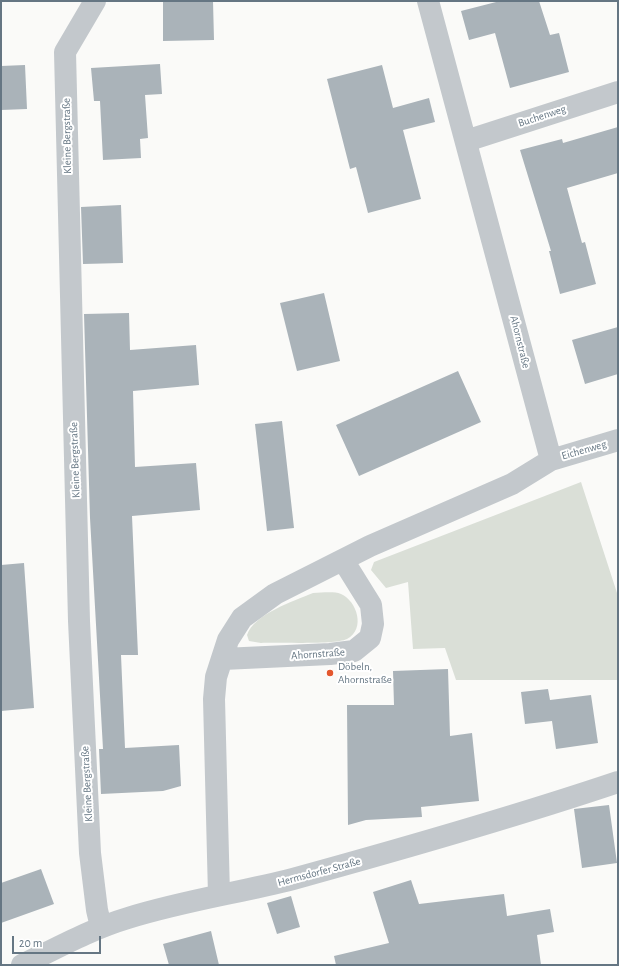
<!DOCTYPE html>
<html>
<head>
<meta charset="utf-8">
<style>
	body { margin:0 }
	#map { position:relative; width:619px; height:966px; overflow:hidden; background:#fafaf8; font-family:"Alegreya Sans",sans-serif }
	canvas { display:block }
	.frame { position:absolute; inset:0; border:2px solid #657683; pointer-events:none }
	.scale { position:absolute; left:12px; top:936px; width:89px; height:18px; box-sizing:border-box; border:2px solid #657683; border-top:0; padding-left:5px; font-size:12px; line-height:14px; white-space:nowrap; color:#657683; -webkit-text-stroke:3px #fff; paint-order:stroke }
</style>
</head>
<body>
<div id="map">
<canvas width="619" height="966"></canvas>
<div class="frame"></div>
<div class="scale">20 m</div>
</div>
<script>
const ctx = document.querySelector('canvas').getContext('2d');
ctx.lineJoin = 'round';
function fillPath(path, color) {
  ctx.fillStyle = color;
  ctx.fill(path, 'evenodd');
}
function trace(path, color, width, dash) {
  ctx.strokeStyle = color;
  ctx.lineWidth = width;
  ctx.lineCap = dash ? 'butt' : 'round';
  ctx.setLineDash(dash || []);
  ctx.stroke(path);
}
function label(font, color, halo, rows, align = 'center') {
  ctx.font = font + ' "Alegreya Sans",sans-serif';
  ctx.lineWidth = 4;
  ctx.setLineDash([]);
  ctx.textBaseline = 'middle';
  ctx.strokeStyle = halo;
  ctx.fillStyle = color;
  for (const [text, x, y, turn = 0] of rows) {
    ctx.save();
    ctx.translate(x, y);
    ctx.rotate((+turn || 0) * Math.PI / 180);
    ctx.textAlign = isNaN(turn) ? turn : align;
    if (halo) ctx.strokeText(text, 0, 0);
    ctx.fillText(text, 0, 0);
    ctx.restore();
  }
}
const green = new Path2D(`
	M 581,482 L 618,596 L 618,680 L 456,680 L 445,648 L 413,649 L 408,582 L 386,588 L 371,570 L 374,562 Z
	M 313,593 C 322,593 333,591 341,594 C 357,601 366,629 347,639 C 335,645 277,642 261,643 L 249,641 L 247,635 C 254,614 294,601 313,593 Z`);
const building = new Path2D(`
	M 163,1 L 213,1 L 214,40 L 163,41 Z
	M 500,1 L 539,1 L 550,35 L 559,33 L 569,72 L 510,88 L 495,33 L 469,40 L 461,11 Z
	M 160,64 L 162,94 L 145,95 L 148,138 L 140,139 L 141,158 L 103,160 L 100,101 L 94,101 L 91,68 Z
	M 25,65 L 27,109 L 1,110 L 1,66 Z
	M 382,65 L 393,108 L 429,98 L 435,122 L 403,130 L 421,199 L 368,213 L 356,167 L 350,169 L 327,79 Z
	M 618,127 L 618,173 L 567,188 L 582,243 L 585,242 L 596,284 L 560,294 L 549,251 L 551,251 L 520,150 L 562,139 L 563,143 Z
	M 121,205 L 123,263 L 83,264 L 81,207 Z
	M 324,293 L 340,361 L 297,371 L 280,303 Z
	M 129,313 L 130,350 L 196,345 L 199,385 L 133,391 L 135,467 L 196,463 L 200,510 L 132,516 L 138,655 L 121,655 L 125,748 L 179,745 L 181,786 L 163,791 L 101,794 L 99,749 L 103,749 L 90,518 L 84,314 Z
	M 618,327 L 618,374 L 585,384 L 572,340 Z
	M 458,371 L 481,422 L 359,476 L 336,425 Z
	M 282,421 L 294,528 L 267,531 L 255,424 Z
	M 24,563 L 34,708 L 1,711 L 1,565 Z
	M 448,669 L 450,736 L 472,733 L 479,801 L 421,807 L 422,817 L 366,820 L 348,825 L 347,705 L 394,705 L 393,671 Z
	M 548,689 L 550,700 L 591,695 L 598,743 L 556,749 L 552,721 L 525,724 L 521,692 Z
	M 609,805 L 617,863 L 582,868 L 574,809 Z
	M 41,869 L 54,904 L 1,923 L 1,883 Z
	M 411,880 L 419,904 L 504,894 L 507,916 L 550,909 L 554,932 L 537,935 L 541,965 L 336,965 L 334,956 L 389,943 L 373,892 Z
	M 291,896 L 300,927 L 277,934 L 267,903 Z
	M 211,931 L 219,965 L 169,965 L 163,944 Z`);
const street = new Path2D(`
	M 95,1 L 65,52 L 79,621 L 90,853 L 97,910 L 101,927
	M 466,141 L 618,92
	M 551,460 L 618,440
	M 223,659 L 330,654 L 354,651 L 370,638 L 373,624 L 371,605 L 343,560
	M 219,895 L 214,699 L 216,677 L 228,640 L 242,618 L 275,594 L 370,546 L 512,484 L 551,460 L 428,1
	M 22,965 C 57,948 91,929 128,918 C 182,901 238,893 293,879 C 402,849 511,818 618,782`);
const markers = [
	[330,673,4,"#e4572e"]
];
const streetNames = [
	["Buchenweg",542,116,-18],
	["Kleine Bergstraße",67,136,-91],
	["Ahornstraße",520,342,76],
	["Eichenweg",584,450,-16],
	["Kleine Bergstraße",75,460,-92],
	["Ahornstraße",318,654,-4],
	["Kleine Bergstraße",87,784,-93],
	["Hermsdorfer Straße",319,872,-15]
];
const poiNames = [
	["Döbeln,",338,667],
	["Ahornstraße",338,680]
];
fillPath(green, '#dadfd7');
fillPath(building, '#aab3b9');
trace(street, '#c3c8cc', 22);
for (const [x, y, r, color] of markers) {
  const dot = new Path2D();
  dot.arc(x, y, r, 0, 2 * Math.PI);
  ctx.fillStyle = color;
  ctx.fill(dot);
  trace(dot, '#fff', 1.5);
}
label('11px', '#657683', '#fff', streetNames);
label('11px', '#657683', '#fff', poiNames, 'left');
</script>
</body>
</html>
